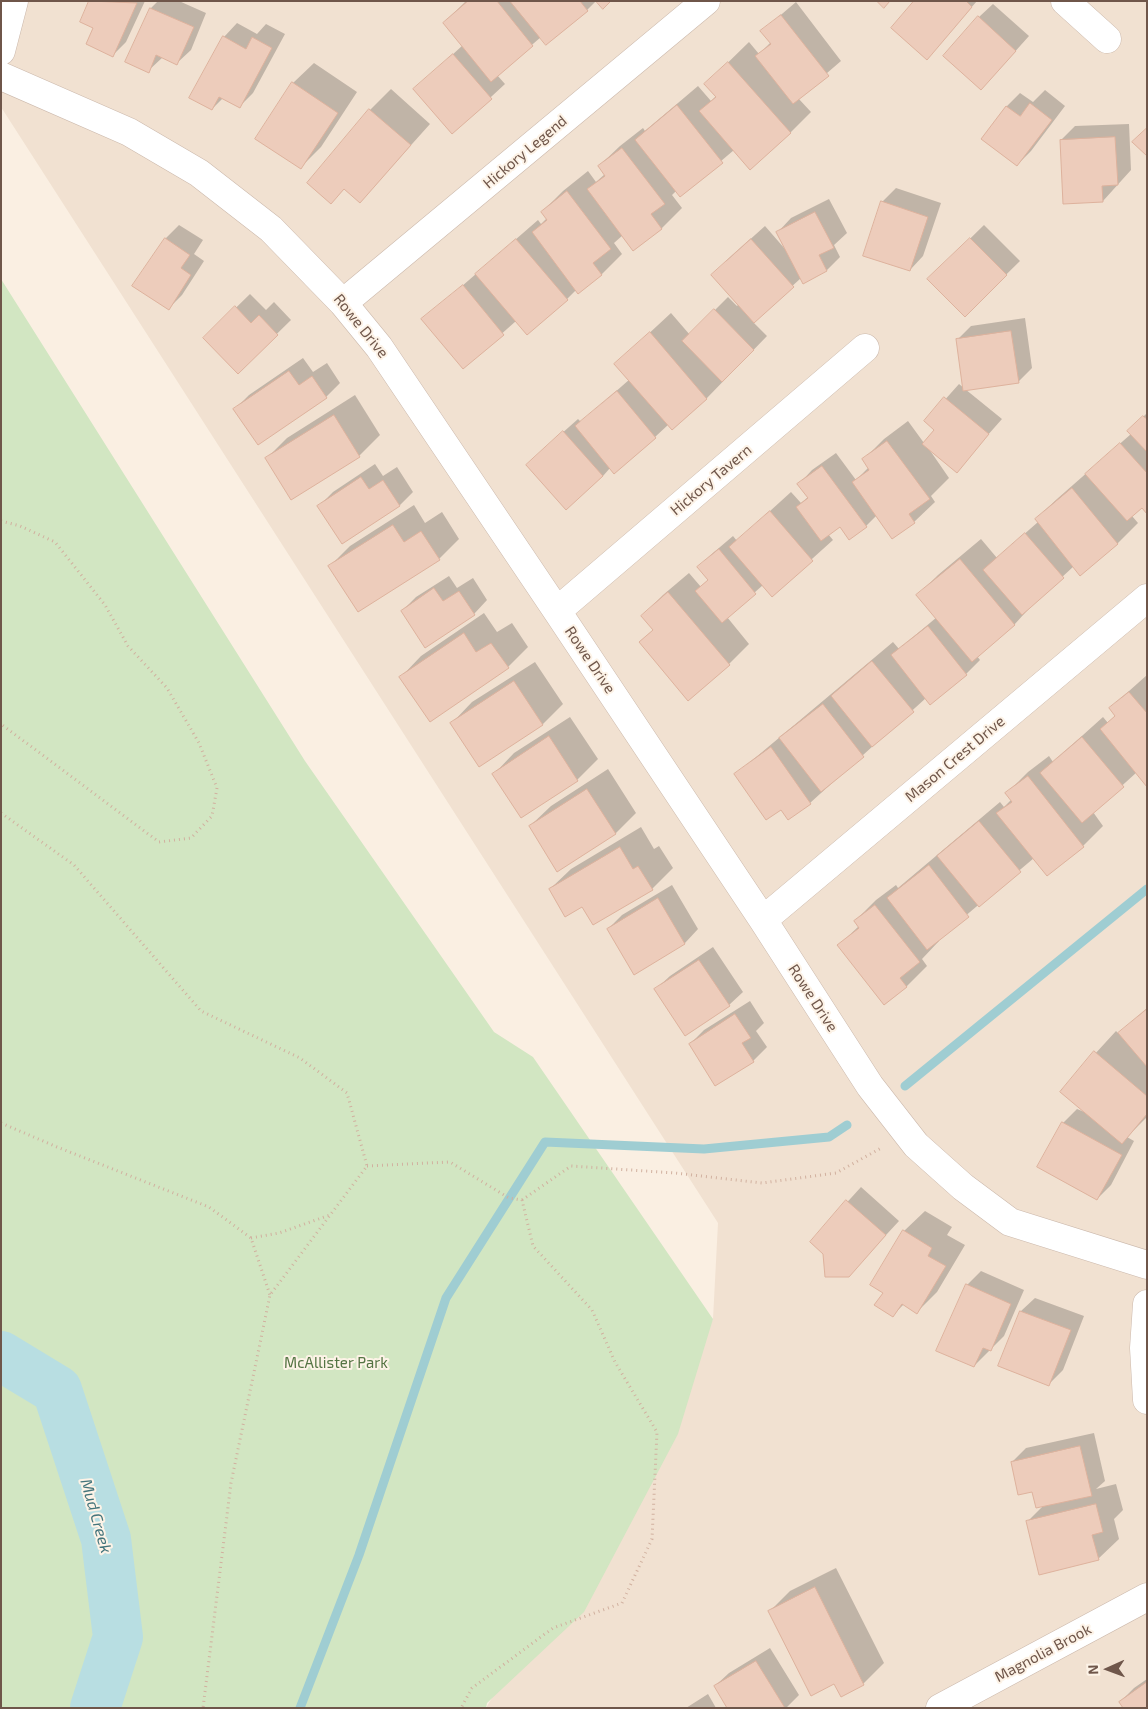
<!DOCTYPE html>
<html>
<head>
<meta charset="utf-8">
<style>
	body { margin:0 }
	#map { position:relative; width:1148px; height:1709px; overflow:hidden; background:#faefe2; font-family:"Exo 2",sans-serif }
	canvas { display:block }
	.frame { position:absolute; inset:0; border:2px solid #6f564a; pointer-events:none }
	.north { position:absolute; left:1083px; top:1644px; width:50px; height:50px; -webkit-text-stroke:4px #fdf3e7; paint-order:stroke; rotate:268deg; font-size:14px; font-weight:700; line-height:20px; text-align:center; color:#6f564a }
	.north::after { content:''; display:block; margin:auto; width:18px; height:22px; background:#6f564a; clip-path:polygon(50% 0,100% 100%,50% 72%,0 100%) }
</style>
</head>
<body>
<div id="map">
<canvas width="1148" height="1709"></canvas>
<div class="frame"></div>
<div class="north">N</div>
</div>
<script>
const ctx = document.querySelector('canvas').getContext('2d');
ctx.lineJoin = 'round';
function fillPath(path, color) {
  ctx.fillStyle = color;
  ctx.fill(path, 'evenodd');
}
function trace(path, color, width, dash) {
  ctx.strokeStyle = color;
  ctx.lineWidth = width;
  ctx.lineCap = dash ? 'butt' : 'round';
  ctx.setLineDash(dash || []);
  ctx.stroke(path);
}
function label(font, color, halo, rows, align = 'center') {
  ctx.font = font + ' "Exo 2",sans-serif';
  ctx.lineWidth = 4;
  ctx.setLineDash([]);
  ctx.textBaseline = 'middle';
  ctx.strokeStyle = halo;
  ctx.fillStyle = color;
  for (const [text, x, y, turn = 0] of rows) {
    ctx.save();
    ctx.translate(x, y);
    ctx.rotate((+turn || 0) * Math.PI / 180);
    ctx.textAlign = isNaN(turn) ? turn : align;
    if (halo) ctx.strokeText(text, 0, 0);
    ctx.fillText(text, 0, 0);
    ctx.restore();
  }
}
const residential = new Path2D(`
	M 1,1 L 1147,1 L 1147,1708 L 486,1708 L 713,1319 L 718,1223 L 1,107 Z`);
const green = new Path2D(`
	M 1,279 L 305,761 L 494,1032 L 533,1057 L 713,1319 L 678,1434 L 584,1612 L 487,1703 L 486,1708 L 1,1708 Z`);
const shadow = new Path2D(`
	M 90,1 L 145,1 L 126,42 L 113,55 Z
	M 158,1 L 179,1 L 206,13 L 191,50 L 177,63 L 163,57 L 148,71 L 151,8 Z
	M 466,1 L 596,1 L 587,10 L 541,37 L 497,75 L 505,84 L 452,133 L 415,89 L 463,45 L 444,23 Z
	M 916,1 L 977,1 L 927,58 Z
	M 796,2 L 841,61 L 798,98 L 811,112 L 790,133 L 734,150 L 681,195 L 677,190 L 672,195 L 682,208 L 662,228 L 634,249 L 623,235 L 614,243 L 622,254 L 602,274 L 579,292 L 577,289 L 567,299 L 516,321 L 463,368 L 423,320 L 538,220 L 541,224 L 547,218 L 542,212 L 563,191 L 588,171 L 596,182 L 605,174 L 599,166 L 620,146 L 643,128 L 645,131 L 698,86 L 711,101 L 716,96 L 706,84 L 749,42 L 759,54 L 771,42 L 762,31 Z
	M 993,4 L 1029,36 L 995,74 L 979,17 Z
	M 237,23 L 257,34 L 266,24 L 285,34 L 253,93 L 239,107 L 223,98 L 212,109 L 224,37 Z
	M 314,63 L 357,92 L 321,147 L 300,168 L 293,83 Z
	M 391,89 L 430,124 L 360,202 L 345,188 L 331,202 L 308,183 L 370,110 Z
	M 1045,90 L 1065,106 L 1031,151 L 1017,165 L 983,138 L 1007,106 L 1020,93 L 1033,102 Z
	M 1129,124 L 1131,170 L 1103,201 L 1061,140 L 1075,126 Z
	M 896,188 L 941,203 L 923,256 L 910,270 L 882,202 Z
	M 829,199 L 847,233 L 834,245 L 840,257 L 827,270 L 801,278 L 753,322 L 767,336 L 707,398 L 672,428 L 669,424 L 655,437 L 610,468 L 603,476 L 542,451 L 578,419 L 581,422 L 630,379 L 616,364 L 671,313 L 690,335 L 728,297 L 737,306 L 739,304 L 726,261 L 765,226 L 785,249 L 778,232 L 791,218 Z
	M 179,225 L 203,240 L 194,254 L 204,261 L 182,295 L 169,308 L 166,238 Z
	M 984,225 L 1020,261 L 965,315 L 929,279 Z
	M 250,294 L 266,310 L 274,302 L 291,320 L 238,372 L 205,338 Z
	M 1025,318 L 1032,368 L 1018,382 L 965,389 L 1002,419 L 956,471 L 929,449 L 949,478 L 931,496 L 935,502 L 914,522 L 877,515 L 866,526 L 840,525 L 828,534 L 833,540 L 772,595 L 763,585 L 727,617 L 749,644 L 729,664 L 640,642 L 654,629 L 643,616 L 663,595 L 689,573 L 701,587 L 709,579 L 699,567 L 713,553 L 733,536 L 737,541 L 791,492 L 801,503 L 808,497 L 799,484 L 812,470 L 836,453 L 856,480 L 869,467 L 864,459 L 884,439 L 908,421 L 924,443 L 936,430 L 926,421 L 959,384 L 965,389 L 957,340 L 971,326 Z
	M 303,358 L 313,372 L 327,363 L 340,383 L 326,397 L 235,409 L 249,395 Z
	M 355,395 L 380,435 L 359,456 L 267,458 L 287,438 Z
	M 1147,413 L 1147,512 L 1142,506 L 1132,516 L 1138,523 L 1117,544 L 1074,566 L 1034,603 L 1014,625 L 977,656 L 980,660 L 966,674 L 926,698 L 810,803 L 782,808 L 736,774 L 893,642 L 899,649 L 937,617 L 918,595 L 938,575 L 981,539 L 997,558 L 1038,522 L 1036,519 L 1057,499 L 1131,434 L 1129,431 Z
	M 375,464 L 383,476 L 397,467 L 413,492 L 400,505 L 319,506 L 333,492 Z
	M 414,505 L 425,523 L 442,512 L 459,539 L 439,559 L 330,566 L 350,546 Z
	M 449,576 L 457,588 L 473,578 L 487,600 L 474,614 L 402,611 L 416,597 Z
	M 484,613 L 497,632 L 512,623 L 528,647 L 508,667 L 401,677 L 421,656 Z
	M 535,662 L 563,704 L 542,725 L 452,723 L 472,702 Z
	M 1147,675 L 1147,785 L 1137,772 L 1093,812 L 1103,826 L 1083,846 L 1034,858 L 938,939 L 939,941 L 922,959 L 927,966 L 907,986 L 885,1004 L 839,945 L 859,926 L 855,921 L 876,900 L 896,885 L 898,888 L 1000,802 L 1004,807 L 1012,799 L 1007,793 L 1028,772 L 1049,756 L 1053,762 L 1103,717 L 1108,723 L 1116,715 L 1110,708 Z
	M 570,717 L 598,759 L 577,780 L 522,817 L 494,774 L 514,753 Z
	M 608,769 L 636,813 L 616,833 L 558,870 L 530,826 L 551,806 Z
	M 641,827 L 654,849 L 659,846 L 673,868 L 652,889 L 582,905 L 550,889 L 571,869 Z
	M 672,885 L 698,929 L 685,943 L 635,973 L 608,929 L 622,915 Z
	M 713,947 L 743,992 L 729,1005 L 656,989 L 670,976 Z
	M 750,1001 L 764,1023 L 756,1031 L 767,1047 L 753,1061 L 716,1084 L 690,1044 L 704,1030 Z
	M 1147,1008 L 1147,1117 L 1127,1137 L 1134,1141 L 1111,1185 L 1097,1199 L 1063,1123 L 1077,1109 L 1087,1113 L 1061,1091 L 1116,1031 L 1119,1034 Z
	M 861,1187 L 899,1221 L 849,1275 L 811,1242 Z
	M 925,1211 L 952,1227 L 947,1235 L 965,1245 L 937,1292 L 917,1312 L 904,1304 L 893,1315 L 885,1293 L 904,1231 Z
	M 981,1271 L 1024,1290 L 1004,1336 L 974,1366 L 967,1285 Z
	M 1035,1298 L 1084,1316 L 1063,1370 L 1049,1384 L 1000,1366 L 1021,1311 Z
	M 1094,1433 L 1105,1481 L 1096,1489 L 1116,1484 L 1123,1510 L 1114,1519 L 1119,1539 L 1098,1559 L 1027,1522 L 1044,1505 L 1012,1462 L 1026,1448 Z
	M 836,1568 L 884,1663 L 863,1684 L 841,1695 L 835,1682 L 769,1612 L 790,1591 Z
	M 770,1648 L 799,1695 L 786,1708 L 728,1708 L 715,1686 L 729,1673 Z
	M 1147,1679 L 1147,1708 L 1120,1702 L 1134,1688 Z
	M 708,1694 L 716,1708 L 686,1708 Z`);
const stream = new Path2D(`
	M 905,1086 L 1147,889
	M 300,1708 L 359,1555 L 446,1298 L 545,1142 L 704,1149 L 829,1137 L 847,1125`);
const river = new Path2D(`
	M 1,1356 L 57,1390 L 106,1539 L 118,1637 L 95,1708`);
const building = new Path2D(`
	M 89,1 L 137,3 L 113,57 L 86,44 L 93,28 L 80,22 Z
	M 468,1 L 497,1 L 533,46 L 491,82 L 443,23 Z
	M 510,1 L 580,1 L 588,11 L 546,45 Z
	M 596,1 L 611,1 L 603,9 Z
	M 877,1 L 890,1 L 884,8 Z
	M 914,1 L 966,1 L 972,7 L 927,60 L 891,28 Z
	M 150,8 L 194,27 L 177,65 L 156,55 L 149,73 L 125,62 Z
	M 781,15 L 829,76 L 793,104 L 755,56 L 771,44 L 760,31 Z
	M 978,16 L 1016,51 L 981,90 L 943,56 Z
	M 223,36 L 246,49 L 252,37 L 272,48 L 240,108 L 219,97 L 212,110 L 189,98 Z
	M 453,54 L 492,99 L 452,134 L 413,89 Z
	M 728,62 L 791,133 L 750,170 L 699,111 L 716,97 L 704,84 Z
	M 292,82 L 338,113 L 301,169 L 255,139 Z
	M 1030,103 L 1052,120 L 1017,166 L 981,139 L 1006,106 L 1020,116 Z
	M 677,105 L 723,163 L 680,197 L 635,140 Z
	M 369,109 L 411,145 L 360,203 L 344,189 L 331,204 L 307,183 Z
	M 1147,128 L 1147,156 L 1132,142 Z
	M 1115,137 L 1118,185 L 1102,186 L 1103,202 L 1063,204 L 1060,140 Z
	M 622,148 L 665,204 L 651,214 L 662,229 L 633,251 L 587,189 L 605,176 L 598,166 Z
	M 567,191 L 611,249 L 593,263 L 602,275 L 578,294 L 532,232 L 547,220 L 541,212 Z
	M 881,201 L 928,217 L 910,271 L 863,256 Z
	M 815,212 L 834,248 L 819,255 L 827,271 L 803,284 L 776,232 Z
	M 165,238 L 190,255 L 181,268 L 191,275 L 169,310 L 132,286 Z
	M 970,238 L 1007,275 L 965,317 L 927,279 Z
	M 516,239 L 568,300 L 527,335 L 475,274 Z
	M 751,239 L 794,287 L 754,323 L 711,275 Z
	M 463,285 L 504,335 L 463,369 L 421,319 Z
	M 235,306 L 251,323 L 259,315 L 278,335 L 238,374 L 203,338 Z
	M 714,309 L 754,350 L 722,382 L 682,341 Z
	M 1011,331 L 1019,383 L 963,391 L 956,339 Z
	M 650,332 L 707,399 L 672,430 L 614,364 Z
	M 289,371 L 299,385 L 312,376 L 327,398 L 258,445 L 233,409 Z
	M 617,391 L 656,438 L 614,474 L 575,426 Z
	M 944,397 L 989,434 L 957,473 L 922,444 L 934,430 L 924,421 Z
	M 334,415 L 360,457 L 291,500 L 265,458 Z
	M 1143,416 L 1147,419 L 1147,452 L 1127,431 Z
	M 563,431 L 603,476 L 566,510 L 526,465 Z
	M 887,441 L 930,499 L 909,514 L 915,523 L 892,539 L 852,482 L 869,470 L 862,459 Z
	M 1120,443 L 1147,473 L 1147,514 L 1142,508 L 1127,521 L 1085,474 Z
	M 822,466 L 867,527 L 849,540 L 840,527 L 821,541 L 796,507 L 808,498 L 797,484 Z
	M 361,477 L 369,489 L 383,480 L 400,506 L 342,544 L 317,506 Z
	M 1072,488 L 1118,544 L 1080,576 L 1035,519 Z
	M 770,511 L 813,561 L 772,597 L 729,547 Z
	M 393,525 L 404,542 L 421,531 L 440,560 L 358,612 L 328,566 Z
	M 1025,533 L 1064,578 L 1022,615 L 983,570 Z
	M 719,549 L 756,594 L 722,623 L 695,591 L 708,580 L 697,567 Z
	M 960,559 L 1015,625 L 972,662 L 916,595 Z
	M 434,588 L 443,601 L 459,591 L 475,615 L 425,648 L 401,611 Z
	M 668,592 L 730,665 L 688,701 L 639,642 L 653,630 L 641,616 Z
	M 928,626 L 967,675 L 930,705 L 891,655 Z
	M 464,633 L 476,652 L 491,643 L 509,668 L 430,722 L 399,677 Z
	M 872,661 L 914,712 L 872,747 L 831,696 Z
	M 514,681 L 543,725 L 479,767 L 450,723 Z
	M 1129,692 L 1147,713 L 1147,787 L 1100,729 L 1115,716 L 1109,708 Z
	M 823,704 L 864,757 L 821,792 L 779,738 Z
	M 549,736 L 578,781 L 521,818 L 492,774 Z
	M 1082,737 L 1124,787 L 1082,823 L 1040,773 Z
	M 771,747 L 811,804 L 788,820 L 781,810 L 766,820 L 734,774 Z
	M 1028,776 L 1084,847 L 1047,876 L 996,813 L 1012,802 L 1005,793 Z
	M 587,789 L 616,834 L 557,872 L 529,826 Z
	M 979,821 L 1021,872 L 979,907 L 937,856 Z
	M 620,847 L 633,869 L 638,866 L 653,890 L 593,925 L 582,907 L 565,917 L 549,889 Z
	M 929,865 L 969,917 L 927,950 L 887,898 Z
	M 658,898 L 685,944 L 634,975 L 607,929 Z
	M 875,905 L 920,962 L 900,978 L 907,987 L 884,1005 L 837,945 L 859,928 L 854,921 Z
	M 699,960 L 730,1006 L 685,1036 L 654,989 Z
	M 1147,1009 L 1147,1067 L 1118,1033 Z
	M 735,1014 L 751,1038 L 742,1043 L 754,1062 L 715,1086 L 689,1044 Z
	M 1094,1051 L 1147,1096 L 1147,1114 L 1122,1144 L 1060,1092 Z
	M 1062,1122 L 1122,1155 L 1097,1200 L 1037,1167 Z
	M 846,1200 L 886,1235 L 849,1277 L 825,1277 L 823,1254 L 810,1242 Z
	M 903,1230 L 932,1248 L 928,1256 L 946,1266 L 917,1314 L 902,1304 L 893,1317 L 874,1305 L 883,1293 L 870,1285 Z
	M 966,1284 L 1011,1304 L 991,1351 L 983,1348 L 974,1367 L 936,1351 Z
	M 1020,1311 L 1071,1330 L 1049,1386 L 998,1366 Z
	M 1080,1446 L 1092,1496 L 1036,1508 L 1032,1492 L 1018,1495 L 1011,1462 Z
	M 1096,1504 L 1103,1532 L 1092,1535 L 1099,1560 L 1039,1575 L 1026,1521 Z
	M 815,1587 L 864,1685 L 841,1697 L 834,1684 L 811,1696 L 768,1611 Z
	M 756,1661 L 785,1708 L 727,1708 L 714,1686 Z
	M 1147,1682 L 1147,1708 L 1123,1708 L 1119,1702 Z`);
const path = new Path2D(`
	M 1,521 L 20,526 L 55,542 L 105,605 L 128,646 L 167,688 L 199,743 L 217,788 L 212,816 L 191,838 L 159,842 L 1,724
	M 1,813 L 74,865 L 201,1011 L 300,1058 L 347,1093 L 367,1166 L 270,1295 L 231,1483 L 203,1708
	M 1,1123 L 57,1147 L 209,1207 L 251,1238 L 270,1295
	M 367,1166 L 450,1162 L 509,1198 L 522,1200 L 533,1246 L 592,1310 L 615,1362 L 657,1432 L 652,1539 L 622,1603 L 553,1628 L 472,1688 L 461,1708
	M 522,1200 L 571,1166 L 675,1173 L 762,1183 L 836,1173 L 883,1147
	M 251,1238 L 279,1233 L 330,1215`);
const minor = new Path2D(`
	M 1065,1 L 1107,39
	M 1,51 L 14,1
	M 1,76 L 129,132 L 199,173 L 271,229 L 343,303 L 379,347 L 557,611 L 763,920 L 870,1086 L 916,1145 L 963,1187 L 1010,1222 L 1147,1265
	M 343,303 L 706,1
	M 557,611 L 865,348
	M 763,920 L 1147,598
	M 1147,1304 L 1144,1348 L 1147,1400
	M 940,1708 L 1147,1597`);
const streetNames = [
	["Hickory Legend",525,152,-40],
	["Rowe Drive",361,326,51],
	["Hickory Tavern",711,480,-40],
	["Rowe Drive",590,660,56],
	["Mason Crest Drive",955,759,-40],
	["Rowe Drive",813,998,57],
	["Magnolia Brook",1043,1653,-28]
];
const parkNames = [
	["McAllister Park",336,1363]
];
const waterNames = [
	["Mud Creek",96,1516,74]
];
fillPath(residential, '#f1e1d1');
fillPath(green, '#d2e6c2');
fillPath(shadow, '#0003');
trace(stream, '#9fcdd2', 9);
trace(river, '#b8dee2', 50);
fillPath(building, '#edccbb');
trace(building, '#deb29d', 1);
trace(minor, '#ccb9ac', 29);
trace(path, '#d1b09f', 3, [1, 4]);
trace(minor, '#fff', 28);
label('15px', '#6f564a', '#fdf3e7', streetNames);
label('15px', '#547443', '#fdf3e7', parkNames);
label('italic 16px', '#43747b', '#fdf3e7', waterNames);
</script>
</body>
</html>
